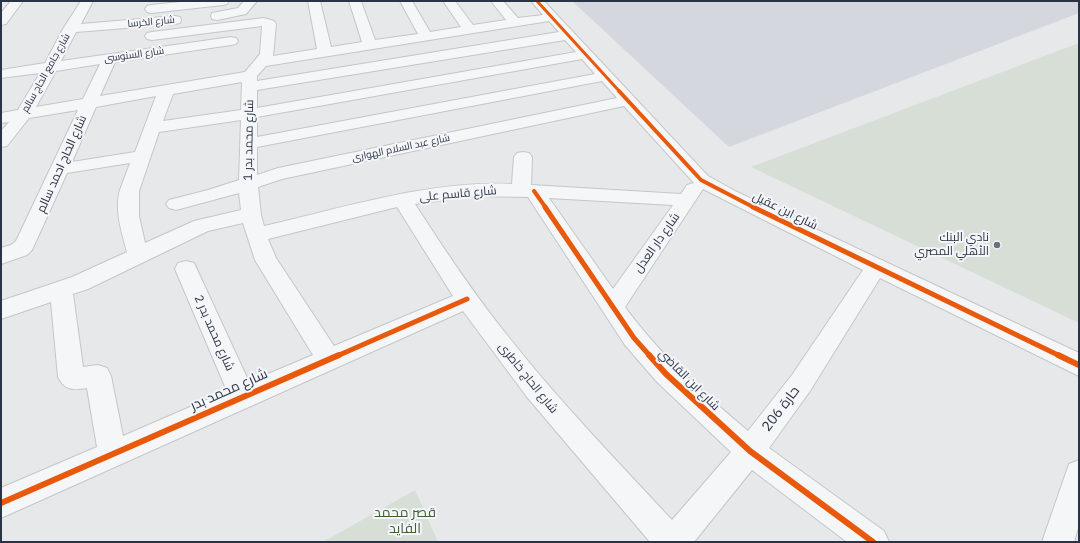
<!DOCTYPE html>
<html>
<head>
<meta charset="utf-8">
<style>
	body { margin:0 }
	#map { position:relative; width:1080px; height:543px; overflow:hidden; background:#e6e8ea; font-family:"IBM Plex Sans",sans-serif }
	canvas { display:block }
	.frame { position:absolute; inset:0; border:2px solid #2b3445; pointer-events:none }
</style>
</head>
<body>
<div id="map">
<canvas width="1080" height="543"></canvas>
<div class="frame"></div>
</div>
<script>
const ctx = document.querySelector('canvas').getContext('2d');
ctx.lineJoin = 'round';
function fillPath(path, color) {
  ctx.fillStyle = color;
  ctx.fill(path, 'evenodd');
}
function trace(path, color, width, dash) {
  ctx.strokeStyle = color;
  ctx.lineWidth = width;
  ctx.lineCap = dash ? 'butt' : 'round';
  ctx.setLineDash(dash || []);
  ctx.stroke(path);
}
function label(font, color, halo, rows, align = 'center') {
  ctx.font = font + ' "IBM Plex Sans",Cairo,sans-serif';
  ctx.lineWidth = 4;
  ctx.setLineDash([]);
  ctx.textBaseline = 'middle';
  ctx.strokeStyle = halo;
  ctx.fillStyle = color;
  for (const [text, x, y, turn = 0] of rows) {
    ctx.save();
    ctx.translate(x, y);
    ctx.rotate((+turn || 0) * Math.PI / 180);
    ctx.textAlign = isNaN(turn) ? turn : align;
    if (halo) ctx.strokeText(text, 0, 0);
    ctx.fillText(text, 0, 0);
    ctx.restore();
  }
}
const built = new Path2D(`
	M 572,1 L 1079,1 L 1079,13 L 729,147 Z`);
const green = new Path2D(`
	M 1079,43 L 1079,323 L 751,167 Z
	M 415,490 L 438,542 L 323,542 Z`);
const minor = new Path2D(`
	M 11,1 L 23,1 L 6,24 L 1,25 L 1,13 Z
	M 81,1 L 93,1 L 81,24 L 175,16 L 180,17 L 181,20 L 180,23 L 175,24 L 76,32 L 61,61 L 231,37 L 236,38 L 238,41 L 236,44 L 231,45 L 115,62 L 100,96 L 245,72 L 260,54 L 262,26 L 152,40 L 147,39 L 145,36 L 147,33 L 152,32 L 264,18 L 274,21 L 276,24 L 273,56 L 317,49 L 308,1 L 320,1 L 331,47 L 362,42 L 349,1 L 361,1 L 375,40 L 418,34 L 400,1 L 412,1 L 430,32 L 461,27 L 443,1 L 455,1 L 473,25 L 506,20 L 491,1 L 503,1 L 518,18 L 543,15 L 531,1 L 544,1 L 708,176 L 735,191 L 1079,353 L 1079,376 L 880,278 L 810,391 L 769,448 L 884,531 L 889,542 L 847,542 L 752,470 L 694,542 L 650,542 L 527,397 L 463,311 L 1,518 L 1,488 L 97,447 L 87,388 C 73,390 65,391 58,377 L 51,302 L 1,319 L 1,301 L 72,277 L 127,252 C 122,233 114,210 120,190 C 123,181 127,172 130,163 L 67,173 L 32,250 L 27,255 L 1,264 L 1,248 L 11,245 L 16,241 L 78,110 L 29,118 L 7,146 L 1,147 L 1,131 L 9,122 L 1,123 L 1,113 L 18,110 L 40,73 L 1,78 L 1,70 L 45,63 L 63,29 ZM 549,21 L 559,32 L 257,81 L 257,76 L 266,66 ZM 565,40 L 576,52 L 257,108 L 257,90 ZM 582,59 L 595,74 L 257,137 L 257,117 ZM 100,64 L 83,99 L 36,107 L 56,71 ZM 602,81 L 617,98 L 278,168 L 257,175 L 257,147 ZM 242,82 L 241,110 L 163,121 L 173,94 ZM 156,96 L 135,152 L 72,162 L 96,107 ZM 624,106 L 694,183 L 687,185 L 681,194 L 531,185 L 532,157 L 529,153 L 523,152 L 517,153 L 514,157 L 512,184 C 430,180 344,208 264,226 L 261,215 L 258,187 L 282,179 ZM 241,120 L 239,180 L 208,190 L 169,200 L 166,204 L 169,208 L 176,210 L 239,193 L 241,210 L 194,221 L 145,243 L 139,216 L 139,191 L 159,132 ZM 703,189 L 863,270 L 792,375 L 748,431 C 703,393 660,355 625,307 ZM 472,196 L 528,197 L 625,345 L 657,382 L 731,452 L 672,520 C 617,461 561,403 511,340 C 476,297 445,251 415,204 ZM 549,198 L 673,205 L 613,289 ZM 397,207 L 453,296 L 334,346 L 276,258 L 268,239 ZM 243,223 L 255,260 L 313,355 L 249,382 L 194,263 L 186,261 L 178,263 L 175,269 L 227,391 L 123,436 L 111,376 L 107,368 L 98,365 L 83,367 L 73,294 L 88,289 L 208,231 Z
	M 190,1 L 229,1 L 227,4 L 223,5 L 151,13 L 147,12 L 145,9 L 147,6 L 151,5 Z
	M 244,1 L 257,1 L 246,14 L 217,20 L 212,19 L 211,16 L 212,13 L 238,8 Z
	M 1079,460 L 1079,524 L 1074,542 L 1042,542 L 1069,464 Z`);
const cyclewayFar3 = new Path2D(`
	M 537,1 L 620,92`);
const cyclewayFar2 = new Path2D(`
	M 619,91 L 701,180 L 755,208
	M 534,191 L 546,208`);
const cyclewayFar1 = new Path2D(`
	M 545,207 L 634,338 L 650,356
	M 753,207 L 1060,356
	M 337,356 L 467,299`);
const cycleway = new Path2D(`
	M 649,355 L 666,374 L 750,451 L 873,542
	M 1058,355 L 1079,365
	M 1,503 L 339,355`);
const markers = [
	[997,245,4,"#6c737f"]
];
const farStreetnames = [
	["شارع الخرسا",151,22,-5],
	["شارع السنوسى",134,55,-8],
	["شارع جامع الحاج سالم",46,73,-61],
	["شارع عبد السلام الهوارى",401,148,-12]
];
const streetNames = [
	["شارع محمد بدر 1",249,140,-89],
	["شارع الحاج احمد سالم",62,164,-66],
	["شارع قاسم على",458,194,-5],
	["شارع ابن عقيل",785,211,26],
	["شارع دار العدل",657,243,-55],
	["شارع محمد بدر 2",214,333,66],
	["شارع الحاج خاطرى",528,378,51],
	["شارع ابن القاضي",689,380,45]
];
const poiNames = [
	["نادي البنك",989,238],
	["الأهلي المصري",989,252]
];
const nearStreetnames = [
	["شارع محمد بدر",229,390,-24],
	["حارة 206",781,409,-53]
];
const nearParknames = [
	["قصر محمد",405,513],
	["الفايد",405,529]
];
fillPath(built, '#d4d7dd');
fillPath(green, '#d6ded6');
trace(minor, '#c4c6c8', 2);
fillPath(minor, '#f5f6f7');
trace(cyclewayFar3, '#e8590c', 3);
trace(cyclewayFar2, '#e8590c', 4);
trace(cyclewayFar1, '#e8590c', 5);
trace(cycleway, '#e8590c', 6);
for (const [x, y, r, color] of markers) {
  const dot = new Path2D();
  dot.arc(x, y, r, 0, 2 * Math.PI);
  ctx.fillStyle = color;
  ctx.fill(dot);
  trace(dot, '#f4f6f9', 1.5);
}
label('10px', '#2b3445', '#f4f6f9', farStreetnames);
label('12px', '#2b3445', '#f4f6f9', streetNames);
label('12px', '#2b3445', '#f4f6f9', poiNames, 'right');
label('14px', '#2b3445', '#f4f6f9', nearStreetnames);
label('14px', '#3f6138', '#f4f6f9', nearParknames);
</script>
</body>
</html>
